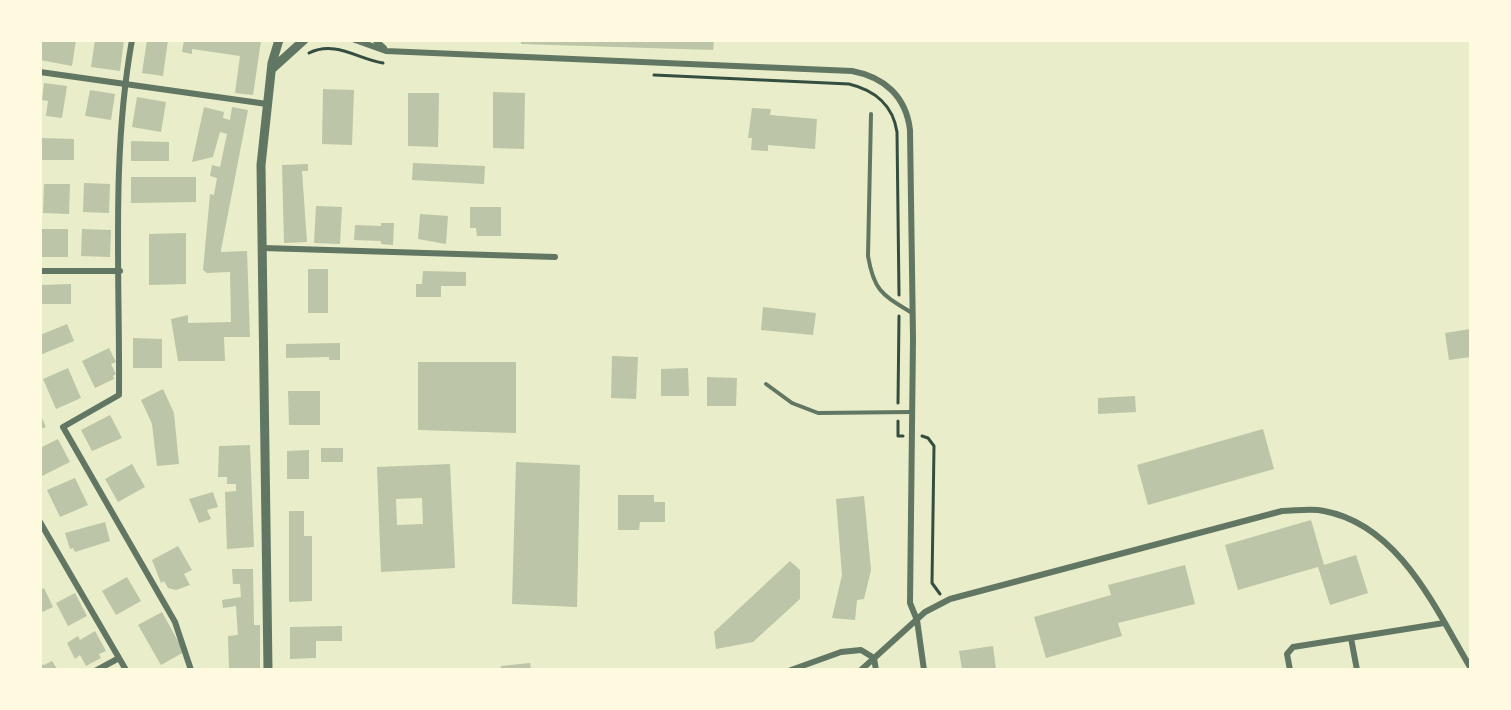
<!DOCTYPE html>
<html>
<head>
<meta charset="utf-8">
<style>
	body { margin:0 }
	#map { position:relative; width:1511px; height:710px; overflow:hidden; background:#e9edc9; font-family:"Alegreya Sans",sans-serif }
	canvas { display:block }
	.frame { position:absolute; inset:0; border:42px solid #fefae0; pointer-events:none }
</style>
</head>
<body>
<div id="map">
<canvas width="1511" height="710"></canvas>
<div class="frame"></div>
</div>
<script>
const ctx = document.querySelector('canvas').getContext('2d');
ctx.lineJoin = 'round';
function fillPath(path, color) {
  ctx.fillStyle = color;
  ctx.fill(path, 'evenodd');
}
function trace(path, color, width, dash) {
  ctx.strokeStyle = color;
  ctx.lineWidth = width;
  ctx.lineCap = dash ? 'butt' : 'round';
  ctx.setLineDash(dash || []);
  ctx.stroke(path);
}
const building = new Path2D(`
	M 40,40 L 76,40 L 72,66 L 40,60 Z
	M 95,40 L 124,40 L 120,71 L 91,67 Z
	M 147,40 L 168,40 L 163,76 L 142,73 Z
	M 184,40 L 261,41 L 253,95 L 235,93 L 240,56 L 192,49 L 192,54 L 182,52 Z
	M 521,40 L 714,40 L 713,50 L 521,44 Z
	M 44,83 L 67,86 L 62,118 L 46,116 L 48,101 L 42,100 Z
	M 323,89 L 354,90 L 352,145 L 322,144 Z
	M 90,90 L 115,94 L 111,120 L 85,116 Z
	M 493,92 L 525,93 L 524,149 L 493,148 Z
	M 408,93 L 439,93 L 438,147 L 408,146 Z
	M 137,97 L 166,102 L 161,132 L 132,127 Z
	M 204,107 L 224,112 L 223,118 L 230,120 L 232,107 L 248,110 L 221,250 L 221,252 L 247,251 L 250,337 L 224,337 L 225,361 L 178,361 L 171,319 L 188,315 L 188,323 L 231,322 L 230,272 L 207,273 L 203,270 L 210,194 L 214,195 L 217,178 L 210,176 L 212,165 L 220,167 L 227,134 L 220,132 L 213,157 L 192,162 Z
	M 752,108 L 771,109 L 770,115 L 817,119 L 815,149 L 768,145 L 768,151 L 751,150 L 752,138 L 748,138 Z
	M 40,138 L 74,139 L 74,160 L 40,160 Z
	M 131,141 L 169,142 L 169,161 L 131,161 Z
	M 413,163 L 485,166 L 484,184 L 412,180 Z
	M 308,164 L 308,171 L 302,171 L 307,242 L 284,243 L 282,165 Z
	M 131,177 L 196,177 L 196,202 L 131,203 Z
	M 84,183 L 110,184 L 109,213 L 83,212 Z
	M 44,184 L 70,184 L 69,214 L 43,213 Z
	M 316,206 L 342,207 L 340,244 L 314,243 Z
	M 470,207 L 501,207 L 501,236 L 477,236 L 476,228 L 470,228 Z
	M 420,214 L 448,216 L 446,244 L 418,239 Z
	M 381,223 L 394,223 L 393,245 L 381,244 L 381,241 L 354,240 L 355,225 L 381,226 Z
	M 40,229 L 68,229 L 68,257 L 40,257 Z
	M 82,229 L 111,230 L 110,257 L 81,256 Z
	M 186,233 L 186,284 L 149,285 L 149,234 Z
	M 308,269 L 328,269 L 328,313 L 308,313 Z
	M 423,271 L 466,272 L 466,286 L 441,286 L 441,297 L 416,297 L 416,284 L 422,284 Z
	M 71,284 L 71,304 L 40,304 L 40,285 Z
	M 763,307 L 816,313 L 813,335 L 761,330 Z
	M 67,324 L 74,341 L 40,355 L 40,335 Z
	M 1470,329 L 1470,357 L 1449,360 L 1445,333 Z
	M 133,338 L 162,339 L 162,368 L 133,368 Z
	M 340,343 L 340,360 L 329,360 L 329,357 L 286,358 L 286,344 Z
	M 109,348 L 116,362 L 111,364 L 116,374 L 113,376 L 114,379 L 95,388 L 82,361 Z
	M 612,356 L 638,357 L 636,399 L 611,398 Z
	M 418,362 L 516,362 L 516,433 L 418,430 Z
	M 68,368 L 81,398 L 56,409 L 43,379 Z
	M 688,368 L 689,396 L 661,396 L 661,369 Z
	M 707,377 L 737,378 L 736,406 L 707,406 Z
	M 163,389 L 174,413 L 179,464 L 157,466 L 152,424 L 141,400 Z
	M 288,391 L 320,391 L 320,425 L 289,425 Z
	M 1135,396 L 1136,412 L 1098,414 L 1098,398 Z
	M 40,414 L 46,427 L 40,429 Z
	M 110,415 L 122,438 L 92,451 L 81,430 Z
	M 1263,429 L 1274,469 L 1148,505 L 1137,465 Z
	M 58,439 L 70,462 L 42,476 L 40,448 Z
	M 250,445 L 254,547 L 227,549 L 225,492 L 236,491 L 236,484 L 227,484 L 227,477 L 218,477 L 219,446 Z
	M 321,448 L 343,448 L 343,462 L 321,462 Z
	M 309,450 L 309,479 L 287,479 L 287,451 Z
	M 516,462 L 580,465 L 577,607 L 512,604 Z
	M 132,464 L 145,487 L 118,502 L 105,479 Z
	M 450,464 L 455,568 L 381,572 L 377,467 ZM 422,498 L 423,524 L 397,525 L 396,499 Z
	M 75,478 L 88,505 L 60,517 L 47,490 Z
	M 213,492 L 218,507 L 207,510 L 211,519 L 199,523 L 189,499 Z
	M 618,495 L 654,495 L 654,502 L 665,502 L 665,522 L 640,522 L 639,530 L 618,530 Z
	M 864,496 L 871,570 L 864,599 L 857,600 L 855,620 L 832,618 L 842,575 L 836,499 Z
	M 289,511 L 304,511 L 304,536 L 312,536 L 312,601 L 289,602 Z
	M 1311,520 L 1324,565 L 1356,555 L 1368,593 L 1330,605 L 1318,567 L 1238,590 L 1225,545 Z
	M 105,522 L 110,541 L 75,552 L 73,548 L 70,549 L 65,533 Z
	M 178,546 L 192,570 L 184,574 L 190,585 L 176,590 L 168,588 L 164,581 L 161,583 L 152,560 Z
	M 790,561 L 800,570 L 800,599 L 753,642 L 716,649 L 714,632 Z
	M 1185,565 L 1195,604 L 1118,623 L 1122,636 L 1046,658 L 1034,617 L 1111,595 L 1108,585 Z
	M 232,569 L 253,569 L 254,625 L 260,625 L 260,669 L 229,669 L 228,636 L 238,635 L 236,606 L 223,608 L 222,600 L 241,597 L 240,584 L 233,584 Z
	M 127,577 L 141,601 L 116,615 L 102,591 Z
	M 44,588 L 53,607 L 40,613 L 40,590 Z
	M 75,593 L 87,616 L 68,626 L 56,603 Z
	M 162,612 L 184,652 L 161,665 L 138,625 Z
	M 342,626 L 342,641 L 316,641 L 316,658 L 290,659 L 290,627 Z
	M 95,631 L 106,651 L 99,654 L 101,658 L 86,666 L 80,655 L 75,659 L 67,643 L 78,636 L 80,640 Z
	M 993,646 L 996,669 L 962,669 L 959,651 Z
	M 52,661 L 57,669 L 40,669 L 40,664 L 44,665 Z
	M 530,663 L 531,669 L 501,669 L 501,666 Z`);
const path = new Path2D(`
	M 309,53 C 335,40 358,59 383,63
	M 654,75 L 849,84 C 874,90 893,105 897,132 L 899,295
	M 898,403 L 899,316
	M 898,421 L 898,436 L 903,436
	M 922,436 L 928,438 L 934,446 L 932,583 L 940,594`);
const service = new Path2D(`
	M 871,114 L 868,256 C 874,292 883,295 912,313
	M 766,384 L 792,403 L 818,413 L 911,412`);
const minor = new Path2D(`
	M 132,40 C 111,156 120,278 119,395 L 63,427 L 175,622 L 191,670
	M 355,40 L 386,51 L 852,71 C 884,77 906,96 910,130 L 913,338 L 910,603 L 917,620 L 924,670
	M 375,40 L 384,48
	M 40,72 L 267,104
	M 263,248 L 555,257
	M 40,271 L 120,271
	M 40,522 L 126,670
	M 1351,638 L 1357,670
	M 97,670 L 119,658
	M 791,670 L 841,652 L 861,650 L 874,658 L 876,670
	M 861,670 L 925,612 L 950,599 L 1282,511 C 1295,511 1311,508 1324,511 C 1399,525 1435,608 1470,667
	M 1290,670 L 1287,654 L 1293,647 L 1444,623`);
const tertiary = new Path2D(`
	M 272,69 L 304,40
	M 268,670 L 261,165 L 272,63 L 279,40`);
fillPath(building, '#bcc5a7');
trace(path, '#344e41', 3);
trace(service, '#617663', 4);
trace(minor, '#617663', 6);
trace(tertiary, '#617663', 9);
</script>
</body>
</html>
